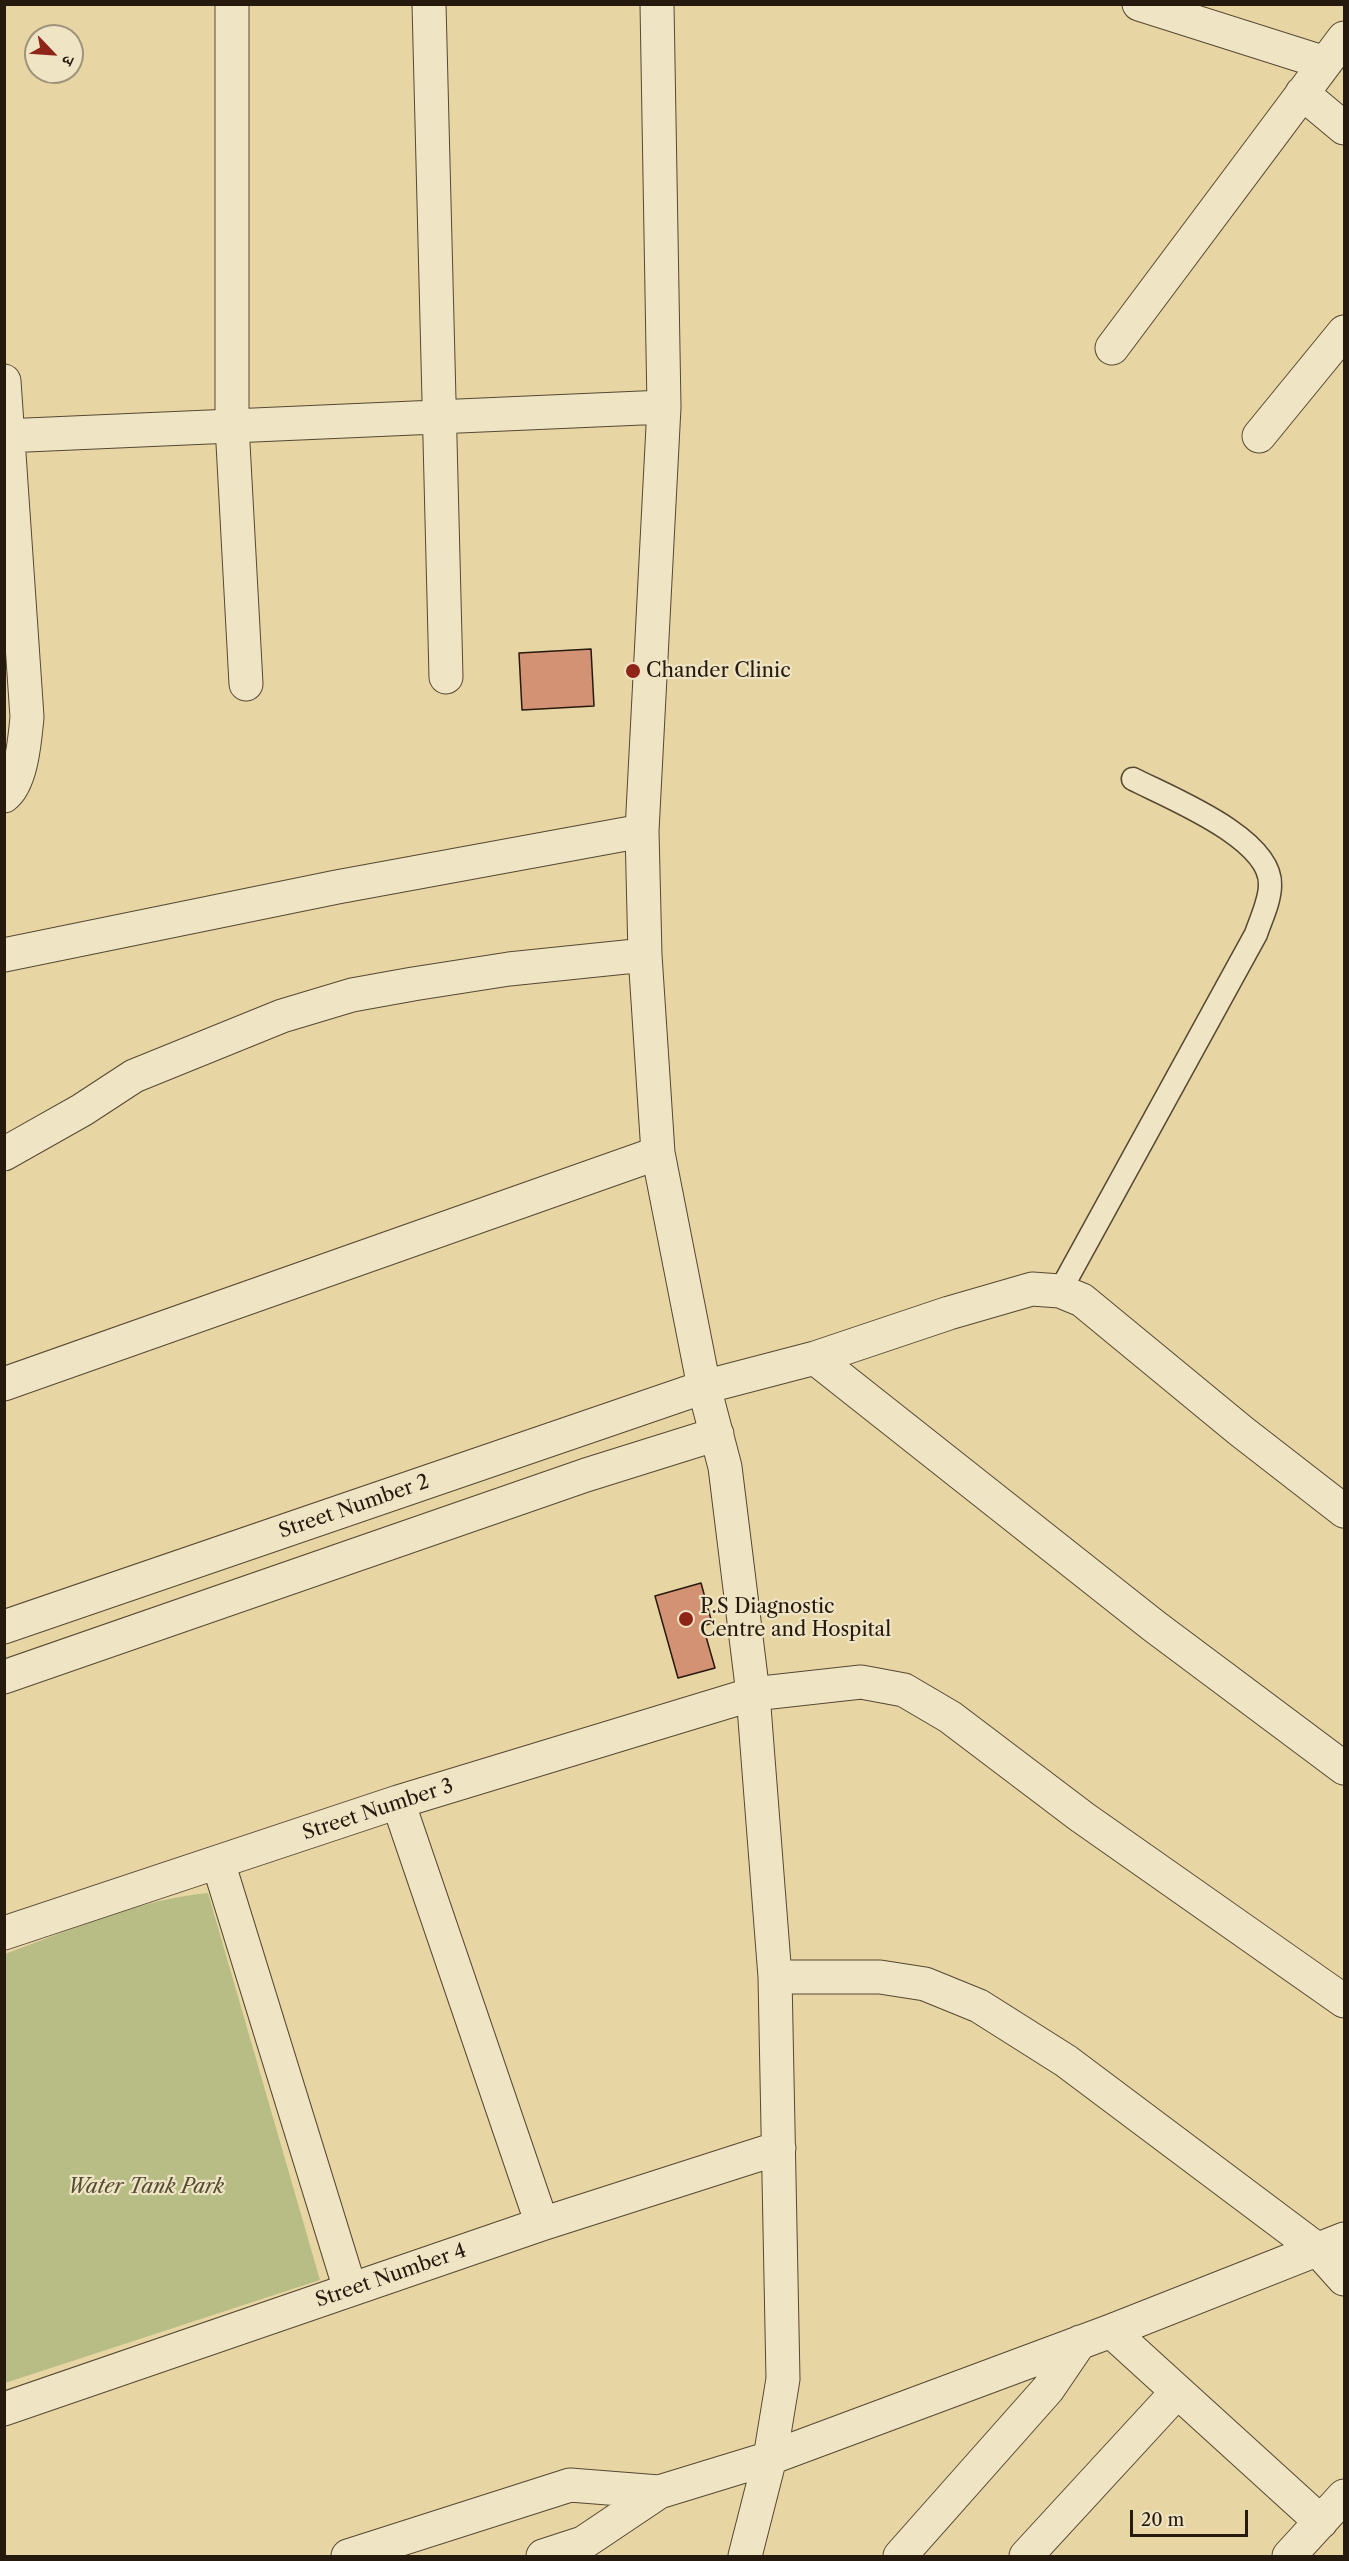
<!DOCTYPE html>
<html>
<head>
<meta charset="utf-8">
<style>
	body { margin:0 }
	#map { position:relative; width:1349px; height:2561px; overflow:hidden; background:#e7d5a3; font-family:"Libre Caslon Text","Noto Serif Devanagari",serif }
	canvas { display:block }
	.frame { position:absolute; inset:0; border:6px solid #26190e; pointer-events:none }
	.north { position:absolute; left:24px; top:24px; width:60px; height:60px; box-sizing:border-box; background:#efe4c3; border:2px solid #9f937b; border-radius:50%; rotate:115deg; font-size:16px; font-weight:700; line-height:24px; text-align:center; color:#26190e }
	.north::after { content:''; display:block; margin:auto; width:21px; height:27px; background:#8f2418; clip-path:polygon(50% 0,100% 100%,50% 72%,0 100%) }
	.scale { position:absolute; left:1130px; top:2510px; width:118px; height:27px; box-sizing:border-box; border:3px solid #26190e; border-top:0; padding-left:8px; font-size:18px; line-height:21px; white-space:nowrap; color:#26190e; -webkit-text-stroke:4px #efe4c3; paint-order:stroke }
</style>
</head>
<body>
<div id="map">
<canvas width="1349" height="2561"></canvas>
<div class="frame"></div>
<div class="north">उ</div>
<div class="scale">20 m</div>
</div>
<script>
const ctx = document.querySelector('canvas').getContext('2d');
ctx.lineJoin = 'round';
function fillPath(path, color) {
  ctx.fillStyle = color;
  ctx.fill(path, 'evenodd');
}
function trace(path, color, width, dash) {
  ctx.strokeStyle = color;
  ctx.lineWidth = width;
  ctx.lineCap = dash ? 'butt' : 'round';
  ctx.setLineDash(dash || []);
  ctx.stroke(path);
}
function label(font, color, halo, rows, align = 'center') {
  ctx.font = font + ' "Libre Caslon Text",serif';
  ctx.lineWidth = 4.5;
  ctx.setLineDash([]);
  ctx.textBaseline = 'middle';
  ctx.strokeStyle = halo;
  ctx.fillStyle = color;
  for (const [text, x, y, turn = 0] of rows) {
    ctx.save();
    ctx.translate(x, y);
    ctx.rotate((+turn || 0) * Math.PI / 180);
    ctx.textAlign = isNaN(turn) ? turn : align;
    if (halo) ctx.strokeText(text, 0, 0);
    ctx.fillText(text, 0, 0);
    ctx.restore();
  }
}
const green = new Path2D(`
	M 208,1893 L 320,2280 L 5,2383 L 5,1954 C 68,1931 140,1899 208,1893 Z`);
const building = new Path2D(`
	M 591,649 L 594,706 L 522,710 L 519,653 Z
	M 701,1583 L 712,1623 L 703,1626 L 715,1668 L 678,1678 L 655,1596 Z`);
const lane = new Path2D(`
	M 1060,1291 L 1256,934 C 1261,919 1270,901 1270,885 C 1272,838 1168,797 1133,779`);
const street = new Path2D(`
	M 232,4 L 232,425 L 246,684
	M 429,4 L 446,677
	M 657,4 L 664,407 L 642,831 L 645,955 L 658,1153 L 704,1387 L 725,1467 L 753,1694 L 775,1977 L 783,2379 L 770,2458 L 745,2556
	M 1139,4 L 1325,63
	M 1302,93 L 1344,128
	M 1112,348 L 1344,38
	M 4,381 L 27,717 C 25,737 22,783 4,796
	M 4,436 L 664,407
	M 1259,436 L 1344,332
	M 4,955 L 337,887 L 642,831
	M 4,1154 L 82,1110 L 134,1076 L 282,1016 L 352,995 L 413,984 L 509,969 L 645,955
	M 815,1358 L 1154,1626 L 1344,1768
	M 4,1384 L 658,1153
	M 4,1627 L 704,1387 L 815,1358 L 949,1313 L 1032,1289 L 1060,1291 L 1082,1300 L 1241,1431 L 1344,1511
	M 4,1677 L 586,1475 L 717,1434
	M 398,1802 L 542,2224
	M 218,1862 L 350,2289
	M 4,1933 L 398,1802 L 753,1694 L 861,1682 L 904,1690 L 950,1717 L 1082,1817 L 1344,2001
	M 775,1977 L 880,1977 L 925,1984 L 979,2006 L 1066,2061 L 1318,2250 L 1344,2279
	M 1111,2331 L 1321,2522
	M 4,2409 L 542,2224 L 779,2148
	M 348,2556 L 570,2485 L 659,2492
	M 543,2556 L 583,2543 L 659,2492 L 770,2458 L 1111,2331 L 1344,2239
	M 900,2556 L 1048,2389 L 1080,2342
	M 1026,2556 L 1177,2392
	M 1289,2556 L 1344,2496`);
const markers = [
	[633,671,8,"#8f2418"],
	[686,1619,8,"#8f2418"]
];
const poiNames = [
	["Chander Clinic",646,671],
	["P.S Diagnostic",700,1607],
	["Centre and Hospital",700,1630]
];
const streetNames = [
	["Street Number 2",354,1507,-19],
	["Street Number 3",378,1810,-18],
	["Street Number 4",391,2276,-19]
];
const parkNames = [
	["Water Tank Park",146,2187]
];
fillPath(green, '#b7bd85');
fillPath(building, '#d49275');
trace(building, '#26190e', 1.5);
trace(lane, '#564833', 25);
trace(street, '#564833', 35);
trace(lane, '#efe4c3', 22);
trace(street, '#efe4c3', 33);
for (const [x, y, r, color] of markers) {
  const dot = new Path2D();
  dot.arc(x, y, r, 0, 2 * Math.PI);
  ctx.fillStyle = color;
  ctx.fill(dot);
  trace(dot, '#efe4c3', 2);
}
label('20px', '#26190e', '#efe4c3', poiNames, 'left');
label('20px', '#26190e', '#efe4c3', streetNames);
label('italic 20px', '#524a32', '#efe4c3', parkNames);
</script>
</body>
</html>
